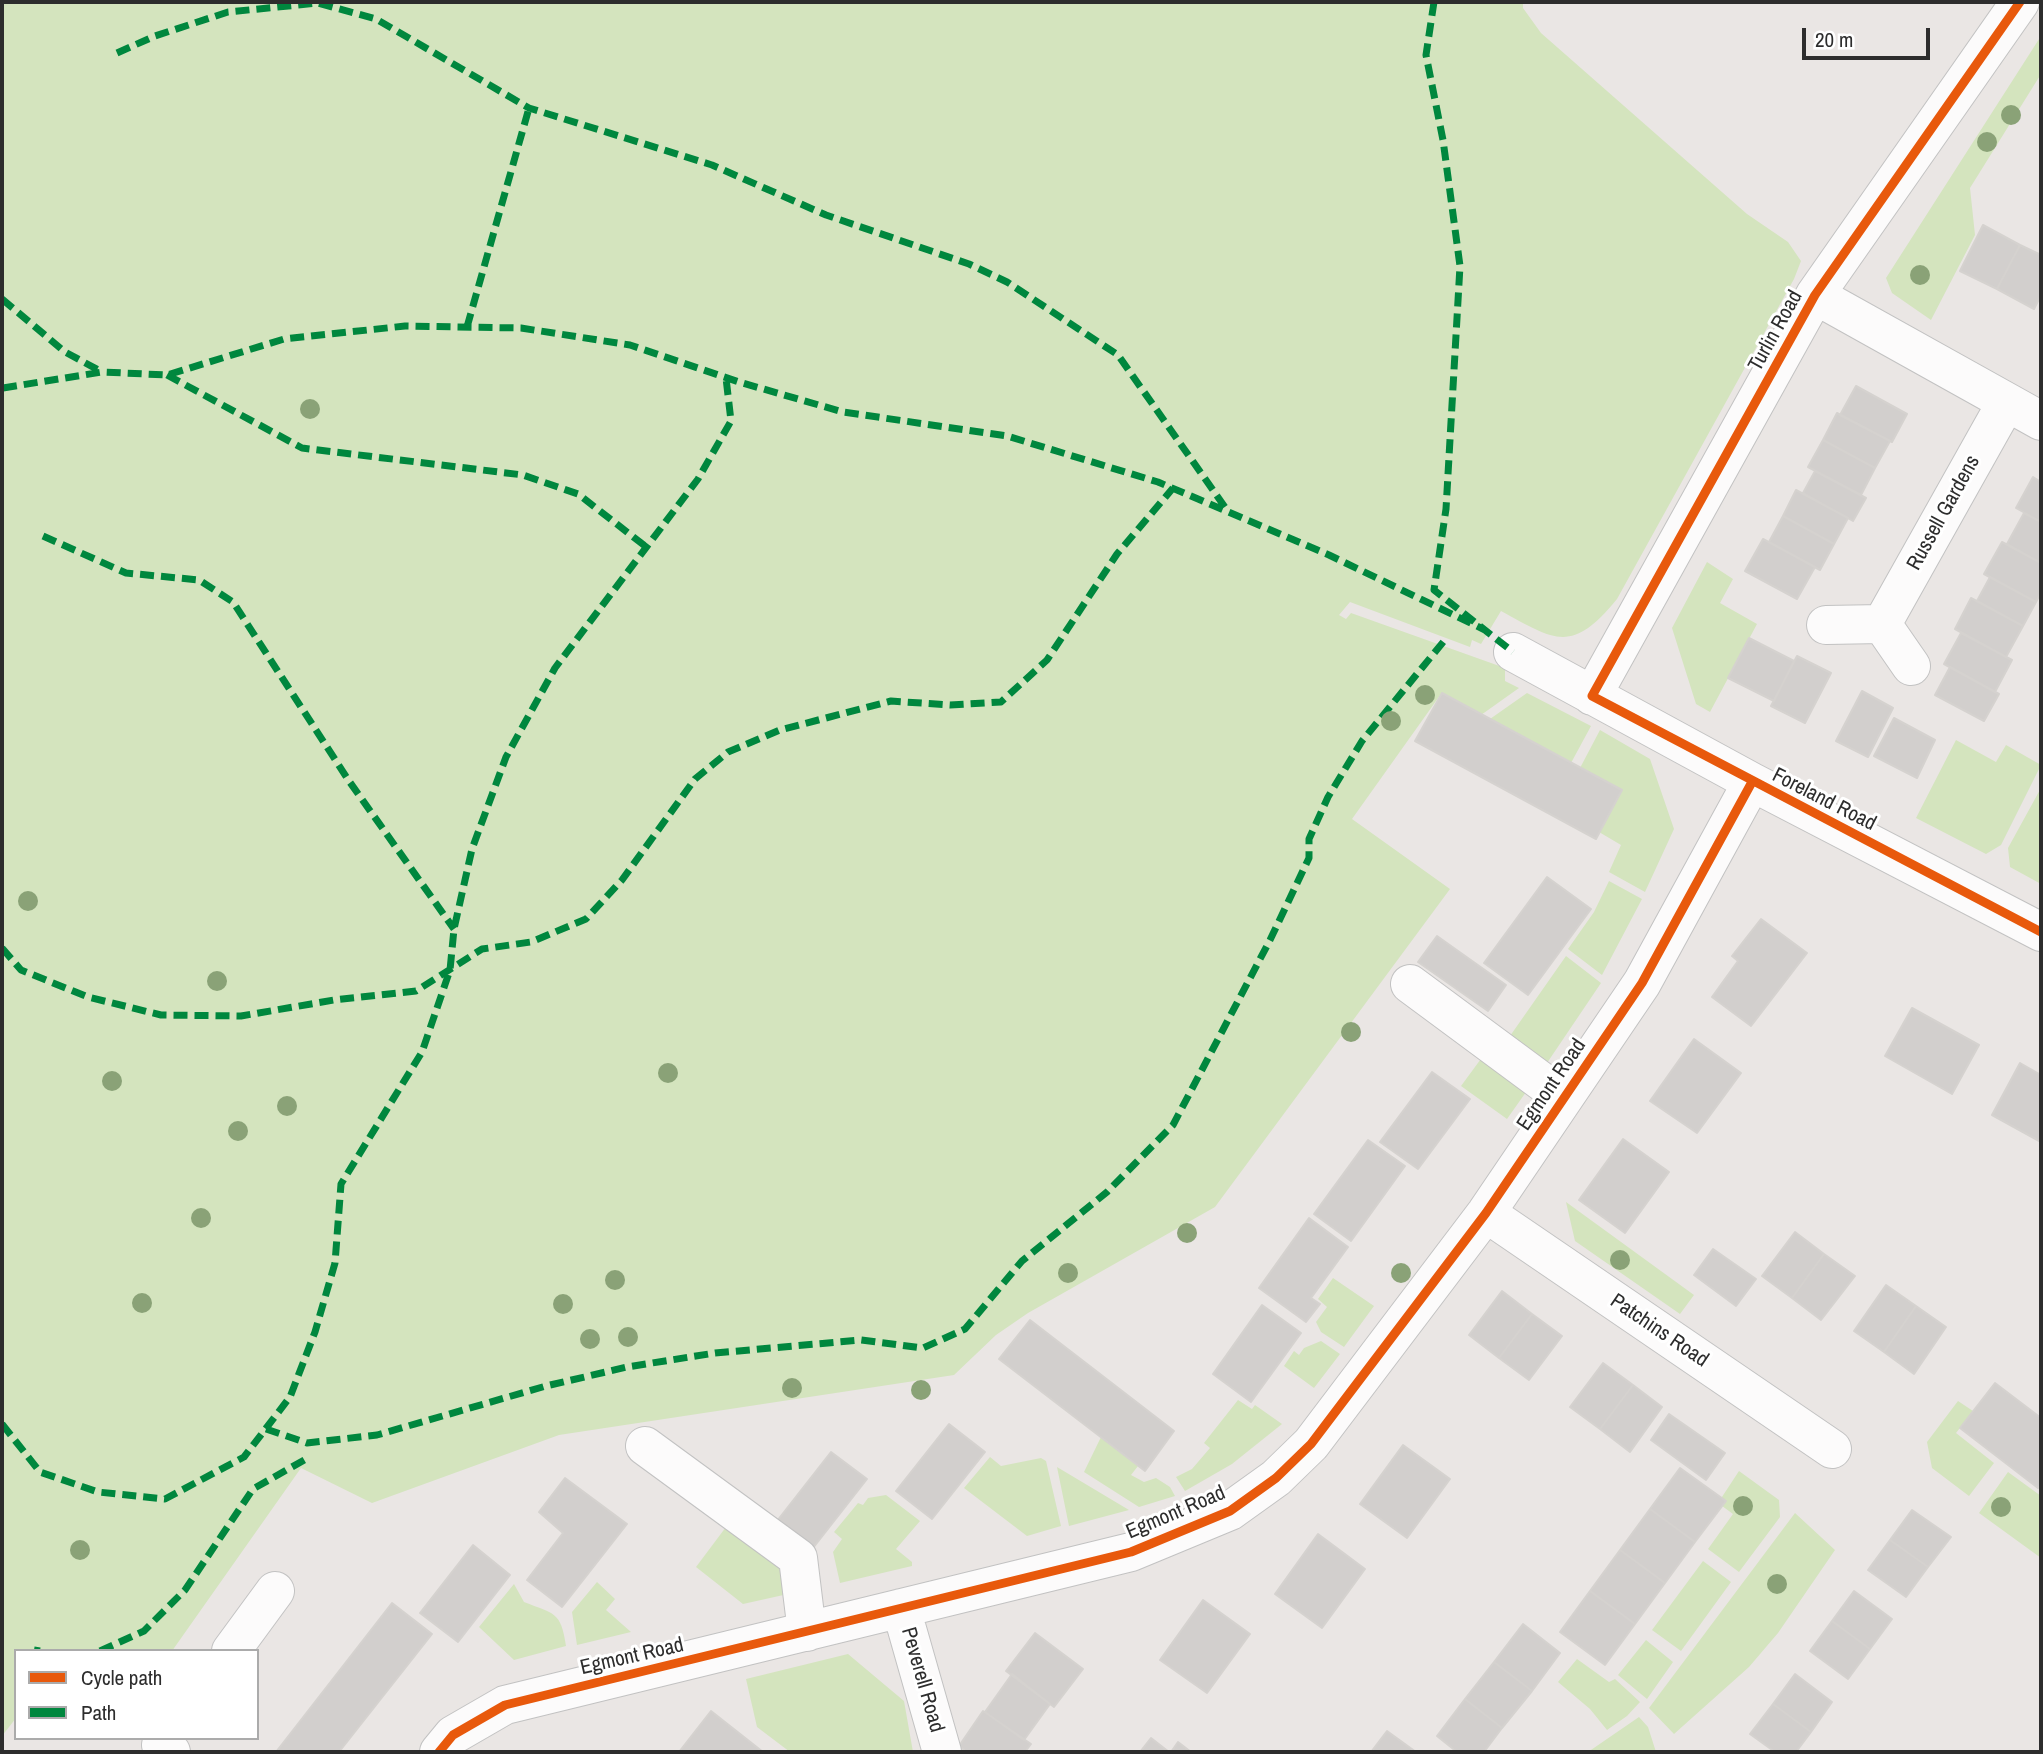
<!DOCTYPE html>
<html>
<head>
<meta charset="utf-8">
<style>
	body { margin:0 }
	#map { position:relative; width:2043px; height:1754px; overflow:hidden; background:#eae6e4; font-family:"Archivo Narrow",sans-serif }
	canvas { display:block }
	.frame { position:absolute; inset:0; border:4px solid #2d2d2d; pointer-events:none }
	.legend { position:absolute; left:14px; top:1649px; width:245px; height:91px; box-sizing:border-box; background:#fff; border:2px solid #ababab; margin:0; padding:9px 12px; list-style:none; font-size:21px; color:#2d2d2d }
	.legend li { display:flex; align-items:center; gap:14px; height:35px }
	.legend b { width:35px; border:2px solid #ababab }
	.scale { position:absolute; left:1802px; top:28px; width:128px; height:32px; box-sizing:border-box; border:4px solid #2d2d2d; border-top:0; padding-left:9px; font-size:21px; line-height:24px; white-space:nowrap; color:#2d2d2d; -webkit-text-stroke:5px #fff; paint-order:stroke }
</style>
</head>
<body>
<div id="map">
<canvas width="2043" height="1754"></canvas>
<div class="frame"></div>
<ul class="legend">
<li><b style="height:9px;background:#e8590c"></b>Cycle path</li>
<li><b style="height:9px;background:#00873e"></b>Path</li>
</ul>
<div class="scale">20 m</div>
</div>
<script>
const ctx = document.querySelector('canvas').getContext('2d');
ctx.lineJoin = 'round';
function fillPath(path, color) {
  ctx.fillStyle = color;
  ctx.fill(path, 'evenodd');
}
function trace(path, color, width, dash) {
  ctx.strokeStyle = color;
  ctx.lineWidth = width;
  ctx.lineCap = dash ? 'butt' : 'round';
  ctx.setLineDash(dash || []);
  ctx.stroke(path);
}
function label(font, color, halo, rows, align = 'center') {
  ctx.font = font + ' "Archivo Narrow",sans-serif';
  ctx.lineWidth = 6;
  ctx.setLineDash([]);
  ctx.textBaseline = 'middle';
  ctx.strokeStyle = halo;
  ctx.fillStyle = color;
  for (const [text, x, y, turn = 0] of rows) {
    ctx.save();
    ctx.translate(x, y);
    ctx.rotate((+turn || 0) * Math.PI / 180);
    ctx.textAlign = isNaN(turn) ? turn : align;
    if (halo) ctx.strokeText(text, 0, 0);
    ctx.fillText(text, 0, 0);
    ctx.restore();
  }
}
const green = new Path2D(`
	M 2,2 L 1523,2 L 1523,8 L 1541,33 L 1747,214 L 1788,242 L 1801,261 L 1794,279 L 1617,599 C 1572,654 1556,641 1501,611 L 1481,644 L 1472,640 L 1470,647 L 1350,602 L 1339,615 L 1346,619 L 1351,613 L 1505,668 L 1505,681 L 1519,688 L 1481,715 L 1441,694 L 1352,819 L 1450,889 L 1215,1207 L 1028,1313 L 996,1335 L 954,1375 L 559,1435 L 372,1503 L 301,1468 L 172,1651 L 16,1651 L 16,1718 L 2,1736 Z
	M 2041,36 L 2041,74 L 1970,188 L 1975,235 L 1931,320 L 1892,293 L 1886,278 Z
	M 1707,562 L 1733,579 L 1720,603 L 1757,624 L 1710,712 L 1696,704 L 1672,628 Z
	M 1527,693 L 1591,726 L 1571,763 L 1490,719 Z
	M 1600,730 L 1650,759 L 1674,829 L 1645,892 L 1609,872 L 1621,845 L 1599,832 L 1580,768 Z
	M 1956,740 L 1996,762 L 2006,745 L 2041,765 L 2001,845 L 1986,854 L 1916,818 Z
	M 2041,788 L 2041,884 L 2010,867 L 2008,848 Z
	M 1609,881 L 1642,899 L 1602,975 L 1568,949 L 1594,912 Z
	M 1566,956 L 1601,983 L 1547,1063 L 1510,1036 Z
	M 1486,1052 L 1531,1085 L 1507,1119 L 1461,1086 Z
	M 1566,1202 L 1694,1295 L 1680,1314 L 1575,1241 Z
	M 1333,1278 L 1374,1306 L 1344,1347 L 1321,1332 L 1316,1322 L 1327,1307 L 1318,1299 Z
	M 1321,1341 L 1340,1354 L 1314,1388 L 1284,1366 L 1294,1351 L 1299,1355 L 1304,1348 Z
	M 1238,1400 L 1252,1409 L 1255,1405 L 1282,1424 L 1232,1464 L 1185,1491 L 1176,1477 L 1192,1469 L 1210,1448 L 1204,1443 Z
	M 1958,1401 L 1973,1411 L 1956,1433 L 1994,1463 L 1969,1496 L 1932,1468 L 1927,1442 Z
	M 1101,1437 L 1138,1466 L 1131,1475 L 1144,1482 L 1156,1478 L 1170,1487 L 1175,1496 L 1139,1507 L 1084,1472 Z
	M 990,1457 L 1001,1466 L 1041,1458 L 1046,1461 L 1061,1526 L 1027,1536 L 964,1488 Z
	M 1057,1467 L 1129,1510 L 1069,1526 Z
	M 1739,1471 L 1779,1500 L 1780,1517 L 1739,1572 L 1708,1549 L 1733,1514 L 1718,1503 Z
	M 2008,1472 L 2041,1496 L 2041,1558 L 1979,1513 Z
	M 886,1495 L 920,1521 L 896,1549 L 912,1562 L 912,1566 L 840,1583 L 833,1552 L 842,1539 L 834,1532 L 858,1503 L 863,1505 L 868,1498 Z
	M 1795,1513 L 1835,1550 L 1778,1633 L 1749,1667 L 1674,1734 L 1649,1708 Z
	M 726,1527 L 780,1557 L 788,1594 L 743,1604 L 696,1567 Z
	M 1703,1561 L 1731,1582 L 1681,1651 L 1652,1630 Z
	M 597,1582 L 615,1599 L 606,1610 L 631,1632 L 577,1645 L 572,1612 Z
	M 514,1584 L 524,1602 C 554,1614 561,1611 566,1646 L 514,1660 L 479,1627 Z
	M 1646,1640 L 1673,1662 L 1647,1699 L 1618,1675 Z
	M 848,1654 L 904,1701 L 913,1752 L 790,1752 L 757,1727 L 746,1679 Z
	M 1577,1659 L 1609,1682 L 1615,1679 L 1640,1702 L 1627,1716 L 1607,1730 L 1590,1709 L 1558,1682 Z
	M 1639,1717 L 1648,1727 L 1656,1752 L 1588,1752 Z`);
const building = new Path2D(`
	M 1983,225 L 2020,245 L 1997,289 L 1960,271 Z
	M 2020,245 L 2041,255 L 2041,295 L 2034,309 L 1997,289 Z
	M 1856,386 L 1907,414 L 1892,442 L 1840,415 Z
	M 1837,413 L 1890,441 L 1875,468 L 1823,440 Z
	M 1823,440 L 1875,468 L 1861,495 L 1808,467 Z
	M 1815,471 L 1866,498 L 1853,521 L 1803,493 Z
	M 2033,477 L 2041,482 L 2041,522 L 2016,508 Z
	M 1796,490 L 1848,518 L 1834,544 L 1783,516 Z
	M 2024,513 L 2041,522 L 2041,563 L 2007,544 Z
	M 1783,516 L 1834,544 L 1820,570 L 1769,542 Z
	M 1763,539 L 1815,567 L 1797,599 L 1745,571 Z
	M 2002,542 L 2041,563 L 2041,592 L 2036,602 L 1984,574 Z
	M 1990,577 L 2036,602 L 2023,626 L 1977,601 Z
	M 1971,598 L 2023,626 L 2006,657 L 1955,629 Z
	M 1961,633 L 2012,660 L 1995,692 L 1944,664 Z
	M 1749,638 L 1794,661 L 1774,701 L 1728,678 Z
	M 1797,656 L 1831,673 L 1805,723 L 1771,706 Z
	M 1950,667 L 1999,694 L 1984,721 L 1935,695 Z
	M 1862,691 L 1893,708 L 1868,757 L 1836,741 Z
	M 1442,693 L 1622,790 L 1596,839 L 1415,741 Z
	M 1894,718 L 1935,740 L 1917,778 L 1874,756 Z
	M 1547,877 L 1591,909 L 1528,995 L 1484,963 Z
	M 1761,919 L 1807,953 L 1751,1026 L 1712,997 L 1738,961 L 1732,956 Z
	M 1437,936 L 1506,985 L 1488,1011 L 1418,962 Z
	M 1912,1008 L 1979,1045 L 1952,1094 L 1885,1056 Z
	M 1694,1039 L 1741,1073 L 1697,1133 L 1650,1101 Z
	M 2020,1063 L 2041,1075 L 2041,1142 L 1992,1115 Z
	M 1432,1072 L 1470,1099 L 1418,1169 L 1380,1142 Z
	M 1623,1139 L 1669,1172 L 1625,1233 L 1579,1200 Z
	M 1368,1140 L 1405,1166 L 1351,1241 L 1314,1214 Z
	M 1309,1218 L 1348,1247 L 1311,1298 L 1320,1304 L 1306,1322 L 1259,1288 Z
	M 1795,1232 L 1824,1254 L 1792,1298 L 1762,1276 Z
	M 1713,1249 L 1756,1279 L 1736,1306 L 1694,1275 Z
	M 1824,1254 L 1855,1276 L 1821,1320 L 1792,1298 Z
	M 1886,1285 L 1916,1306 L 1884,1352 L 1854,1331 Z
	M 1502,1291 L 1532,1314 L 1499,1358 L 1469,1335 Z
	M 1262,1305 L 1301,1333 L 1251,1402 L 1213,1374 Z
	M 1916,1306 L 1946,1327 L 1914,1374 L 1884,1352 Z
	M 1532,1314 L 1562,1336 L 1529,1380 L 1499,1358 Z
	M 1030,1320 L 1174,1431 L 1145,1471 L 999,1359 Z
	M 1603,1363 L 1633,1385 L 1600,1429 L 1570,1407 Z
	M 1995,1383 L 2041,1418 L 2041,1485 L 2038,1488 L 1960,1428 Z
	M 1633,1385 L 1662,1407 L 1630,1452 L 1600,1429 Z
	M 1669,1414 L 1725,1453 L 1706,1480 L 1651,1440 Z
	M 949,1424 L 985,1452 L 932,1519 L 896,1491 Z
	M 1403,1445 L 1450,1479 L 1407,1538 L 1360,1504 Z
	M 831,1452 L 867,1479 L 813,1548 L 777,1521 Z
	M 1680,1468 L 1726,1501 L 1695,1542 L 1650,1509 Z
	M 565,1478 L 627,1524 L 562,1607 L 527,1580 L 563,1533 L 539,1512 Z
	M 1650,1509 L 1695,1542 L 1665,1583 L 1620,1550 Z
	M 1912,1510 L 1951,1537 L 1928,1567 L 1890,1540 Z
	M 1318,1534 L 1365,1569 L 1322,1628 L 1275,1594 Z
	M 1890,1540 L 1928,1567 L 1906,1597 L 1868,1570 Z
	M 473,1545 L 510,1575 L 458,1642 L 420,1613 Z
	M 1620,1550 L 1665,1583 L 1635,1624 L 1590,1591 Z
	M 1590,1591 L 1635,1624 L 1605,1665 L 1560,1632 Z
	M 1854,1591 L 1892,1619 L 1870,1649 L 1832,1621 Z
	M 1203,1600 L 1250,1634 L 1207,1693 L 1160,1660 Z
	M 392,1603 L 432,1634 L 339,1752 L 276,1752 Z
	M 1832,1621 L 1870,1649 L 1848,1679 L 1810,1651 Z
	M 1523,1624 L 1560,1653 L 1532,1691 L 1494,1662 Z
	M 1035,1633 L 1083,1669 L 1054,1707 L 1006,1671 Z
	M 1494,1662 L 1532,1691 L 1502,1728 L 1465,1699 Z
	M 1012,1674 L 1050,1704 L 1024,1740 L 985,1712 Z
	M 1795,1674 L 1832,1702 L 1811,1732 L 1773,1704 Z
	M 1465,1699 L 1502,1728 L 1484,1752 L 1457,1752 L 1437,1736 Z
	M 1773,1704 L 1811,1732 L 1796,1752 L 1775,1752 L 1750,1734 Z
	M 711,1711 L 763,1752 L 679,1752 Z
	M 983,1711 L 1031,1744 L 1025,1752 L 967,1752 L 959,1746 Z
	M 1387,1731 L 1416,1752 L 1371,1752 Z
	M 1151,1738 L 1169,1752 L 1140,1752 Z
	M 1178,1742 L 1191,1752 L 1171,1752 Z`);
const minor = new Path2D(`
	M 1815,295 L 2041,421
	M 1826,625 L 1882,624
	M 1513,652 L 1752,782 L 2041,932
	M 1911,666 L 1882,624 L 2006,403
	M 1592,696 L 1815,295 L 2020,2
	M 1410,984 L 1564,1098
	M 1486,1213 L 1832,1449
	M 645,1446 L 798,1558 L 807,1632
	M 901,1608 L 942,1752
	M 231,1651 L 275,1591
	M 166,1738 L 161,1745 L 171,1752
	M 439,1752 L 453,1735 L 505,1705 L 1131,1552 L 1230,1511 L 1276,1478 L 1311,1444 L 1486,1213 L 1642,983 L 1752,782`);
const quiet = new Path2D(`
	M 1434,2 L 1426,55 L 1443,140 L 1460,266 L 1446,509 L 1434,590 L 1513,652
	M 117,53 L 155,36 L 228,12 L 318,3 L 376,19 L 529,108 L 712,165 L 826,215 L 969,264 L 1007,282 L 1118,355 L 1227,510
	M 2,299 L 65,352 L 102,372
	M 467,327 L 529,108
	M 167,375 L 302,448 L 523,475 L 578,494 L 645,546
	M 3,388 L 102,372 L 167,375 L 284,339 L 405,326 L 521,328 L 630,345 L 739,382 L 843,412 L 1007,436 L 1158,482 L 1329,555 L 1485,630
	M 43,536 L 126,573 L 199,580 L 233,602 L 349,781 L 454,929
	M 2,948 L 21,970 L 88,997 L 161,1015 L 241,1016 L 334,1000 L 416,991 L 482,949 L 531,942 L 586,919 L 622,880 L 695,779 L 728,752 L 780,730 L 891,701 L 950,705 L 1001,702 L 1047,660 L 1117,554 L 1173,488
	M 2,1424 L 40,1472 L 98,1492 L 165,1499 L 244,1457 L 290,1397 L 315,1332 L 335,1263 L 341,1184 L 422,1052 L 450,970 L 454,929 L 472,849 L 506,757 L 555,668 L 698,479 L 731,421 L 726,378
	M 266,1429 L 307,1443 L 377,1435 L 546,1386 L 627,1367 L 715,1353 L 861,1340 L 923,1348 L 965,1329 L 1022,1261 L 1107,1192 L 1173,1125 L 1270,940 L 1309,858 L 1309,839 L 1328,797 L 1362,741 L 1444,641
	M 34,1650 L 40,1651
	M 100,1651 L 144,1631 L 185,1590 L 253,1489 L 306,1459`);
const cycleway = new Path2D(`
	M 2020,2 L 1815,295 L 1592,696 L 2041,932
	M 439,1752 L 453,1735 L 505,1705 L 1131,1552 L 1230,1511 L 1276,1478 L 1311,1444 L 1486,1213 L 1642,983 L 1752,782`);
const trees = [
	[2011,115],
	[1987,142],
	[1920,275],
	[310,409],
	[1425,695],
	[1391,721],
	[28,901],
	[217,981],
	[1351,1032],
	[668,1073],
	[112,1081],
	[287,1106],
	[238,1131],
	[201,1218],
	[1187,1233],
	[1620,1260],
	[1068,1273],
	[1401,1273],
	[615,1280],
	[142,1303],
	[563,1304],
	[628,1337],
	[590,1339],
	[792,1388],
	[921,1390],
	[1743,1506],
	[2001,1507],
	[80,1550],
	[1777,1584]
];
const streetNames = [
	["Turlin Road",1776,331,-61],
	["Russell Gardens",1944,513,-61],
	["Foreland Road",1824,800,27],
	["Egmont Road",1552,1085,-56],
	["Patchins Road",1659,1331,34],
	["Egmont Road",1176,1513,-23],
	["Egmont Road",632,1657,-13],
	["Peverell Road",922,1680,74]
];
fillPath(green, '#d4e4be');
fillPath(building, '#d2cfcd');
trace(building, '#d5d2cf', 2);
trace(minor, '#c2c2c2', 40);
trace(minor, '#fcfbfb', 38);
trace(quiet, '#00873e', 7, [14, 7]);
trace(cycleway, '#e8590c', 9);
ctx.fillStyle = '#8aa277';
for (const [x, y] of trees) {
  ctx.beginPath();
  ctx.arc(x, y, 10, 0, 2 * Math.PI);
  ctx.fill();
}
label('21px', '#2d2d2d', '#fff', streetNames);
</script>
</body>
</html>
